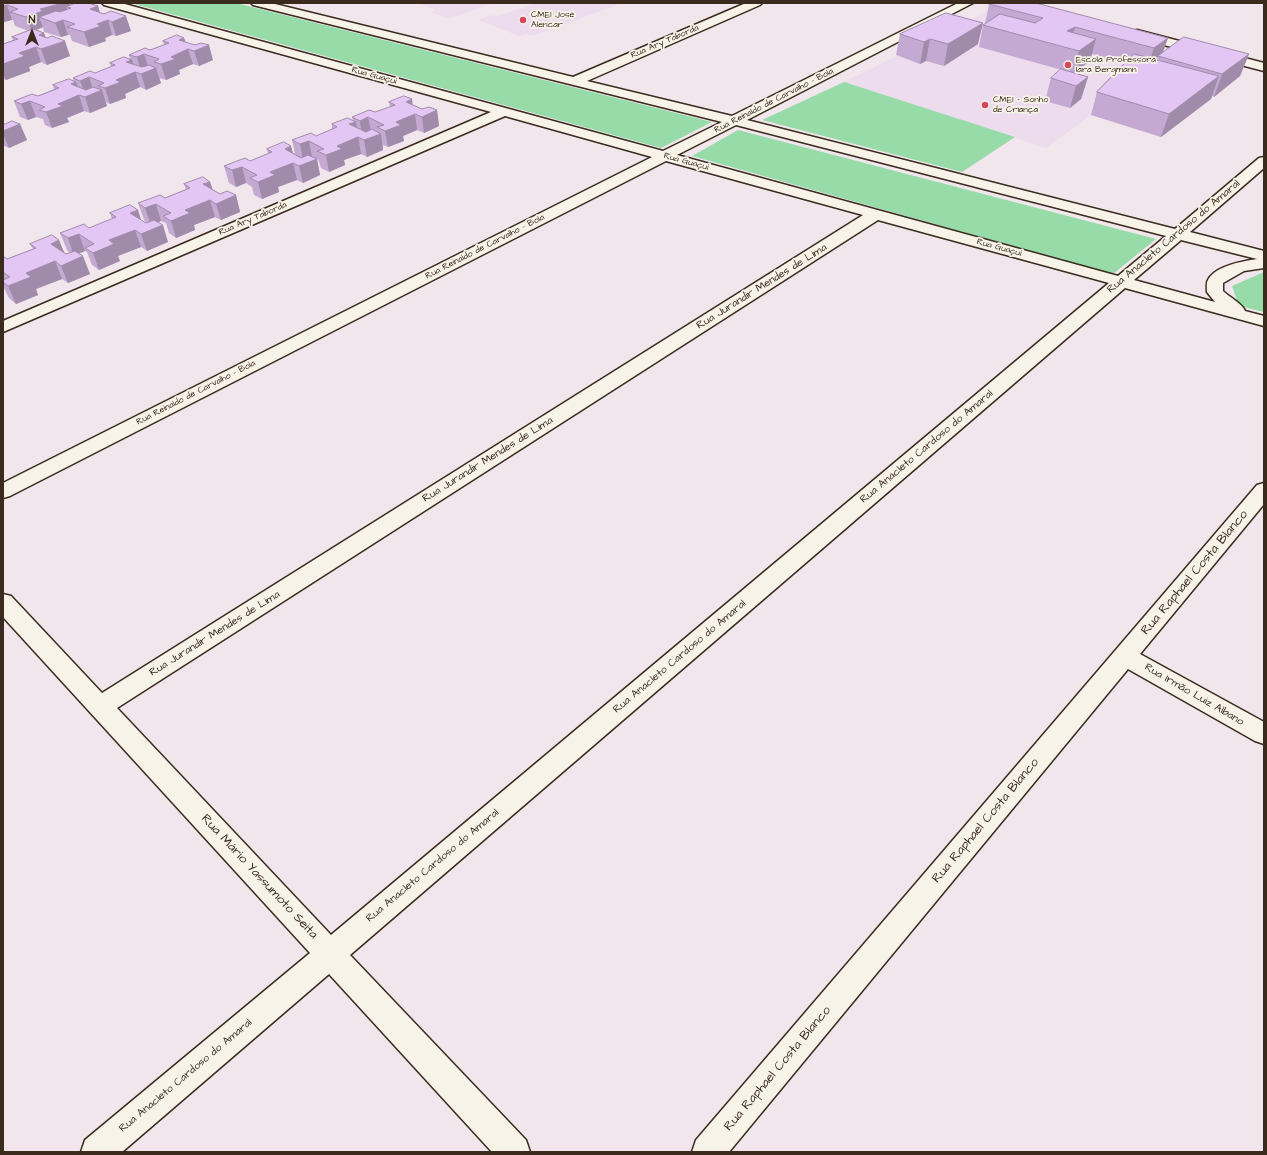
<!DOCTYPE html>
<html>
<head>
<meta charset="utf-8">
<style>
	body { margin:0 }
	#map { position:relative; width:1267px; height:1155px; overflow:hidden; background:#f1e6ec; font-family:"Architects Daughter",sans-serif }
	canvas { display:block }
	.frame { position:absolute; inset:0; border:4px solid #3b2a1e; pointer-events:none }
	.north { position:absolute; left:12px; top:12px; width:40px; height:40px; -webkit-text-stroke:3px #f7f3e8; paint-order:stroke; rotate:0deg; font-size:11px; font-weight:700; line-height:16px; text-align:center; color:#3b2a1e }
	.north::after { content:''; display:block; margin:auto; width:14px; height:18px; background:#3b2a1e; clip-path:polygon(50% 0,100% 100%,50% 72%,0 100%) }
</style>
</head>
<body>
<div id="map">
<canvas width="1267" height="1155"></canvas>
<div class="frame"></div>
<div class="north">N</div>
</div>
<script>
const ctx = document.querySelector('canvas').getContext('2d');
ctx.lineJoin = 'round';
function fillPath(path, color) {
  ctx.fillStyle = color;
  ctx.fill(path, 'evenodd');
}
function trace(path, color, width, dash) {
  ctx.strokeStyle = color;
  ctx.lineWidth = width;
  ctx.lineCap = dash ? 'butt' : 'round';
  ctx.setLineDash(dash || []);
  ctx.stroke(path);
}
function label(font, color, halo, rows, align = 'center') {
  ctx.font = font + ' "Architects Daughter",sans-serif';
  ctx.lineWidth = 3.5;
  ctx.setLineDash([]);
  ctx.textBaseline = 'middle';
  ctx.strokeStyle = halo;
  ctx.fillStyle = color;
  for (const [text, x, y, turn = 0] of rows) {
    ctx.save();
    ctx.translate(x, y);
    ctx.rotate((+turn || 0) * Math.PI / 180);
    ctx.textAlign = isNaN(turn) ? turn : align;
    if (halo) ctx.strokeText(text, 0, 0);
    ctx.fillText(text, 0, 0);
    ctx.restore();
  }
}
const built = new Path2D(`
	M 418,3 L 493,3 L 448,19 L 431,12 L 435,10 Z
	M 535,3 L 622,3 L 533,36 L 527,34 L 519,36 L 478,20 L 491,15 L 496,17 Z
	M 993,8 L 1243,74 L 1161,137 L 1091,115 L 1046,148 L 844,82 Z`);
const green = new Path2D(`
	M 131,3 L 236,3 L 712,122 L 661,148 Z
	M 844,82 L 1015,137 L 962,172 L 762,120 Z
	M 738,130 L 1156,239 L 1113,274 L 692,156 Z
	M 1264,272 L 1264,312 L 1239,306 L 1232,286 Z`);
const minor = new Path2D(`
	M 102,3 L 121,3 L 663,151 L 722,122 L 253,5 L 251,3 L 271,3 L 573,77 L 746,3 L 762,3 L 760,5 L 587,81 L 732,116 L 958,3 L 973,3 L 747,120 L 1175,229 L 1259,158 L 1264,157 L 1264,168 L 1190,232 L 1264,251 L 1264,268 L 1244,271 L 1223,283 L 1223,291 C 1229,297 1243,304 1245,311 L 1264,316 L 1264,326 L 1125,288 L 350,955 L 526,1140 L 530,1152 L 492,1152 L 329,974 L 122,1152 L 81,1152 L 85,1140 L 310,953 L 3,617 L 3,594 L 11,596 L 102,693 L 863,215 L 666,161 L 10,496 L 3,498 L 3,483 L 652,157 L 505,116 L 3,332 L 3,321 L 491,112 L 104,5 ZM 736,125 L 1166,236 L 1118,276 L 677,155 ZM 878,220 L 1109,283 L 331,935 L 117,708 ZM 1181,240 L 1257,259 C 1243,261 1215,266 1208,280 C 1206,283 1207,288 1207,292 L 1215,302 L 1134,280 Z
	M 1137,30 L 1264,63 L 1264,71 L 1133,37 L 1131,34 L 1133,31 Z
	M 1264,483 L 1264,504 L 1140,654 L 1264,722 L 1264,744 L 1255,741 L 1128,669 L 729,1152 L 692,1152 L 696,1140 L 1257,485 Z`);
const wall = new Path2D(`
	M 3,3 L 69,3 L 70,5 L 98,6 L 100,13 L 131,31 L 116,36 L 112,35 L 105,38 L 106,41 L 89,47 L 72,41 L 70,35 L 68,35 L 61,37 L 44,32 L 43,27 L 36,30 L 44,33 L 46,38 L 70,56 L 47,65 L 41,62 L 29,67 L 30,71 L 6,80 L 3,79 L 3,44 L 13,40 L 12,37 L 29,31 L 15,26 L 13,20 L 12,20 L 4,22 L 3,22 Z
	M 989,4 L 1168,38 L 1163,52 L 1249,54 L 1240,76 L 1214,97 L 1212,96 L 1211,99 L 1161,137 L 1091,115 L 1097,92 L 1125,63 L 1092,54 L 1090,61 L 1073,73 L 979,47 L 983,25 L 985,24 Z
	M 900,34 L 978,44 L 944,66 L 926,61 L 920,64 L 896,55 Z
	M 184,38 L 186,42 L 213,60 L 199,66 L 193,64 L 179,70 L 180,74 L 166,80 L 159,78 L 161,83 L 146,90 L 140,87 L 125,94 L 126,98 L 110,104 L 105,102 L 107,106 L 90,113 L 84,111 L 67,118 L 69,122 L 52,128 L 45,125 L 43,119 L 36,117 L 28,120 L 20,117 L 14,101 L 38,96 L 54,89 L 53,85 L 74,81 L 73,78 L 95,73 L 111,67 L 110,63 L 130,59 L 129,55 L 150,50 L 164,45 L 163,41 Z
	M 1088,77 L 1081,99 L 1070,108 L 1045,101 L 1051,78 Z
	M 412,99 L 412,105 L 422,109 L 437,110 L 439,126 L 424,133 L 417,130 L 403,136 L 404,141 L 388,147 L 383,145 L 383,150 L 367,157 L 361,154 L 344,160 L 345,165 L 329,172 L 321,168 L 319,161 L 317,159 L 320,175 L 303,183 L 297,180 L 278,187 L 279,192 L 262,199 L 254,195 L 252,187 L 246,183 L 236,187 L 229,183 L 224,166 L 250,161 L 268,154 L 267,149 L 291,146 L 293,153 L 295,154 L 292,140 L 316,136 L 332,129 L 332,124 L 353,120 L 352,117 L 375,112 L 390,107 L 389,102 Z
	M 3,123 L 5,124 L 20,124 L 27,140 L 9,148 L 3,145 Z
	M 210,182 L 213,190 L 220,194 L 236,195 L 240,212 L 221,220 L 215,217 L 194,225 L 195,230 L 176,238 L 169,233 L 166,223 L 161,221 L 158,222 L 168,242 L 147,251 L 141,247 L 118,256 L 120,261 L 99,270 L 92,265 L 87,252 L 85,251 L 79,253 L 90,274 L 68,283 L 62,279 L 36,289 L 38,295 L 16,304 L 9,298 L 3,286 L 3,256 L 7,259 L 33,249 L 30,244 L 59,240 L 64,253 L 66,254 L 70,253 L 67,250 L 60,233 L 89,228 L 112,219 L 110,213 L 138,210 L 141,220 L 146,223 L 147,223 L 144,220 L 138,203 L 165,198 L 186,190 L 184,184 Z`);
const shadedWall = new Path2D(`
	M 63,3 L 69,3 L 71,8 L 66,7 L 69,17 L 39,17 L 43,27 L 32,32 L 26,17 L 40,9 Z
	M 7,5 L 12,20 L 4,22 L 3,19 L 3,6 Z
	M 98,6 L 102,21 L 90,9 Z
	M 126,16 L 131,31 L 116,36 L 112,22 Z
	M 63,20 L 68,35 L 61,37 L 55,23 Z
	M 108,20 L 112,35 L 105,38 L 106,41 L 89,47 L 84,32 L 97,24 Z
	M 983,23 L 978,44 L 944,66 L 948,44 Z
	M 1075,27 L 1069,48 L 1067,31 Z
	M 44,33 L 49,47 L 65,41 L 70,56 L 47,65 L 41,49 L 39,35 Z
	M 184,38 L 193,64 L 179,70 L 180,74 L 166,80 L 161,64 L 171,57 L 179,40 Z
	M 1168,38 L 1161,57 L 1158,56 L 1155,64 L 1147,70 L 1154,48 Z
	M 930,39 L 926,61 L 920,64 L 924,42 Z
	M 1096,39 L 1090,61 L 1073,73 L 1079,51 Z
	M 209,45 L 213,60 L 199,66 L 194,51 Z
	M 36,47 L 41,62 L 29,67 L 30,71 L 6,80 L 3,73 L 3,64 L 19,53 Z
	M 144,54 L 149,69 L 141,73 L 137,57 Z
	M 1249,54 L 1240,76 L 1214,97 L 1222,74 Z
	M 132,60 L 140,87 L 125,94 L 126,98 L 110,104 L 105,88 L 116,80 L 126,62 Z
	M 156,68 L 161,83 L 146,90 L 141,74 Z
	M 1219,76 L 1211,99 L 1161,137 L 1169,114 Z
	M 89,77 L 94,93 L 86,96 L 80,81 Z
	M 1088,77 L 1081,99 L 1070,108 L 1076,86 Z
	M 76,82 L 81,96 L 79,95 L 84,111 L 67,118 L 69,122 L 52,128 L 46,112 L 58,104 L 71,84 Z
	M 102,90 L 107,106 L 90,113 L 85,97 Z
	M 412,99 L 414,115 L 415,114 L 417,130 L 403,136 L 404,141 L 388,147 L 385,131 L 396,122 L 406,102 Z
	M 30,101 L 36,117 L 28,120 L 21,104 Z
	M 437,110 L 439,126 L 424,133 L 422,117 Z
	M 368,117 L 371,133 L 362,137 L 360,121 Z
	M 356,122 L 361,154 L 344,160 L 345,165 L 329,172 L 326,155 L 349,124 Z
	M 20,124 L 27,140 L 9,148 L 3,134 L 3,131 Z
	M 381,134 L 383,150 L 367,157 L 364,140 Z
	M 309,141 L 312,157 L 303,160 L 300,144 Z
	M 291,146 L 295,163 L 293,163 L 297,180 L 278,187 L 279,192 L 262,199 L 258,182 L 285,149 Z
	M 317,159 L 320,175 L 303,183 L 299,166 Z
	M 242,167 L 246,183 L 236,187 L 232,170 Z
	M 210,182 L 215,198 L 210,200 L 215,217 L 194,225 L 195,230 L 176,238 L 171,221 L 203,184 Z
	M 236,195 L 240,212 L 221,220 L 216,204 Z
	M 156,204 L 161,221 L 151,225 L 145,208 Z
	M 138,210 L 143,227 L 130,213 Z
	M 163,225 L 168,242 L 147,251 L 141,234 Z
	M 135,230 L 141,247 L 118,256 L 120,261 L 99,270 L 93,253 L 109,240 Z
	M 79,234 L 85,251 L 74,256 L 68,238 Z
	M 59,240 L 66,257 L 51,244 Z
	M 83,256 L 90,274 L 68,283 L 61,266 Z
	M 55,261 L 62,279 L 36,289 L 38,295 L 16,304 L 8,286 L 26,273 Z`);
const building = new Path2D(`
	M 3,3 L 63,3 L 40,9 L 43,11 L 26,17 L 10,12 L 18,9 L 7,5 L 3,6 Z
	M 76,3 L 88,3 L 98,6 L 90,9 L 104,14 L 111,11 L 126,16 L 112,22 L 108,20 L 97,24 L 101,26 L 84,32 L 67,27 L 75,24 L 63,20 L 55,23 L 39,17 L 56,11 L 60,12 L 71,8 L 66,7 Z
	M 990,3 L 1036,3 L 1168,38 L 1154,48 L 1075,27 L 1067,31 L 1096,39 L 1079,51 L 983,25 L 1000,14 L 1035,23 L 1043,18 L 989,4 Z
	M 946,13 L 983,23 L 948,44 L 930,39 L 924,42 L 900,34 Z
	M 33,29 L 44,33 L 39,35 L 47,38 L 52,36 L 65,41 L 41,49 L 36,47 L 19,53 L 25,56 L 3,64 L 3,44 L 18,39 L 12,37 Z
	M 177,35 L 184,38 L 179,40 L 195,45 L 201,43 L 209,45 L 194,51 L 188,49 L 171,57 L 176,59 L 161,64 L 154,62 L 159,59 L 144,54 L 137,57 L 129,55 L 145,48 L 150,50 L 169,43 L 163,41 Z
	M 1184,37 L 1249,54 L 1222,74 L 1158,56 Z
	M 1134,54 L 1219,76 L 1169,114 L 1097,92 Z
	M 124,57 L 132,60 L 126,62 L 142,67 L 149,65 L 156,68 L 141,74 L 135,72 L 116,80 L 121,82 L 105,88 L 98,86 L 104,83 L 89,77 L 80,81 L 73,78 L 90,71 L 95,73 L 115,65 L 110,63 Z
	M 1061,69 L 1088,77 L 1076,86 L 1051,78 Z
	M 69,79 L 76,82 L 71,84 L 86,90 L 93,87 L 102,90 L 85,97 L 79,95 L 58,104 L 63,106 L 46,112 L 39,110 L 45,107 L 30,101 L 21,104 L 14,101 L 32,94 L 38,96 L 59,88 L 53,85 Z
	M 404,96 L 412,99 L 406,102 L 422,109 L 429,107 L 437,110 L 422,117 L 415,114 L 396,122 L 401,125 L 385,131 L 377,127 L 384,125 L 368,117 L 360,121 L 352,117 L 369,110 L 375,112 L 395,105 L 389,102 Z
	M 348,118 L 356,122 L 349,124 L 366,132 L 372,129 L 381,134 L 364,140 L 358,137 L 337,146 L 342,149 L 326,155 L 317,151 L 324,149 L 309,141 L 300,144 L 292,140 L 311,133 L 316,136 L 337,127 L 332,124 Z
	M 12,121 L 20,124 L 3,131 L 3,123 L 5,124 Z
	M 284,142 L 291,146 L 285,149 L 301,158 L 308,155 L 317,159 L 299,166 L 293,163 L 270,172 L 275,175 L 258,182 L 250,178 L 257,175 L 242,167 L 232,170 L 224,166 L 245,158 L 250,161 L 272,152 L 267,149 Z
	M 203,177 L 210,182 L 203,184 L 220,194 L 227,191 L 236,195 L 216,204 L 210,200 L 185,210 L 190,213 L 171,221 L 163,216 L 171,213 L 156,204 L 145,208 L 138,203 L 160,195 L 165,198 L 190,188 L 184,184 Z
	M 130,205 L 138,210 L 130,213 L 146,223 L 154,220 L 163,225 L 141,234 L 135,230 L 109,240 L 114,244 L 93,253 L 85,248 L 94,244 L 79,234 L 68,238 L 60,233 L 84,224 L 89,228 L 116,217 L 110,213 Z
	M 52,235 L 59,240 L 51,244 L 66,254 L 75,251 L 83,256 L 61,266 L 55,261 L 26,273 L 31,277 L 8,286 L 3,282 L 3,280 L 10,277 L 3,272 L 3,256 L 7,259 L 36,248 L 30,244 Z`);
const markers = [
	[523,20,4,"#d1495b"],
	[1068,65,4,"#d1495b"],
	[985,105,4,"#d1495b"]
];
const farPoinames = [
	["CMEI José",531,15],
	["Alencar",531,25],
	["Escola Professora",1076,60],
	["Iara Bergmann",1076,70],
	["CMEI - Sonho",993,100],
	["de Criança",993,110]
];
const farStreetnames = [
	["Rua Ary Taborda",665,42,-23],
	["Rua Guaçuí",374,76,15],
	["Rua Reinaldo de Carvalho - Bola",774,101,-27],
	["Rua Guaçuí",686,162,15],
	["Rua Ary Taborda",253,219,-23],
	["Rua Reinaldo de Carvalho - Bola",485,247,-27],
	["Rua Guaçuí",999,248,15],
	["Rua Reinaldo de Carvalho - Bola",196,393,-27]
];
const streetNames = [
	["Rua Anacleto Cardoso do Amaral",1174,237,-40],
	["Rua Jurandir Mendes de Lima",762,287,-32],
	["Rua Anacleto Cardoso do Amaral",927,447,-40],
	["Rua Jurandir Mendes de Lima",488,460,-32],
	["Rua Jurandir Mendes de Lima",215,634,-32],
	["Rua Anacleto Cardoso do Amaral",680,657,-40],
	["Rua Irmão Luiz Albano",1194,695,30],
	["Rua Anacleto Cardoso do Amaral",433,866,-40],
	["Rua Anacleto Cardoso do Amaral",186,1076,-40]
];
const nearStreetnames = [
	["Rua Raphael Costa Blanco",1195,573,-50],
	["Rua Raphael Costa Blanco",986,821,-50],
	["Rua Mário Yassumoto Seita",259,877,47],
	["Rua Raphael Costa Blanco",778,1069,-50]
];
fillPath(built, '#eddcee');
fillPath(green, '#96dba8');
trace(minor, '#3b2a1e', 3);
fillPath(minor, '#f7f3e8');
fillPath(wall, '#c4aad2');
fillPath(shadedWall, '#a08bab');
fillPath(building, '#e4c6f4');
trace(building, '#a08bab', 1);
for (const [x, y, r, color] of markers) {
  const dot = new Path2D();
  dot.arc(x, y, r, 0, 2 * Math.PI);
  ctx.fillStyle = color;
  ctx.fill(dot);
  trace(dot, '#f7f3e8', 1.5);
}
label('9px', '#3b2a1e', '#f7f3e8', farPoinames, 'left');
label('9px', '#3b2a1e', '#f7f3e8', farStreetnames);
label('11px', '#3b2a1e', '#f7f3e8', streetNames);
label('13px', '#3b2a1e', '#f7f3e8', nearStreetnames);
</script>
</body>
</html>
